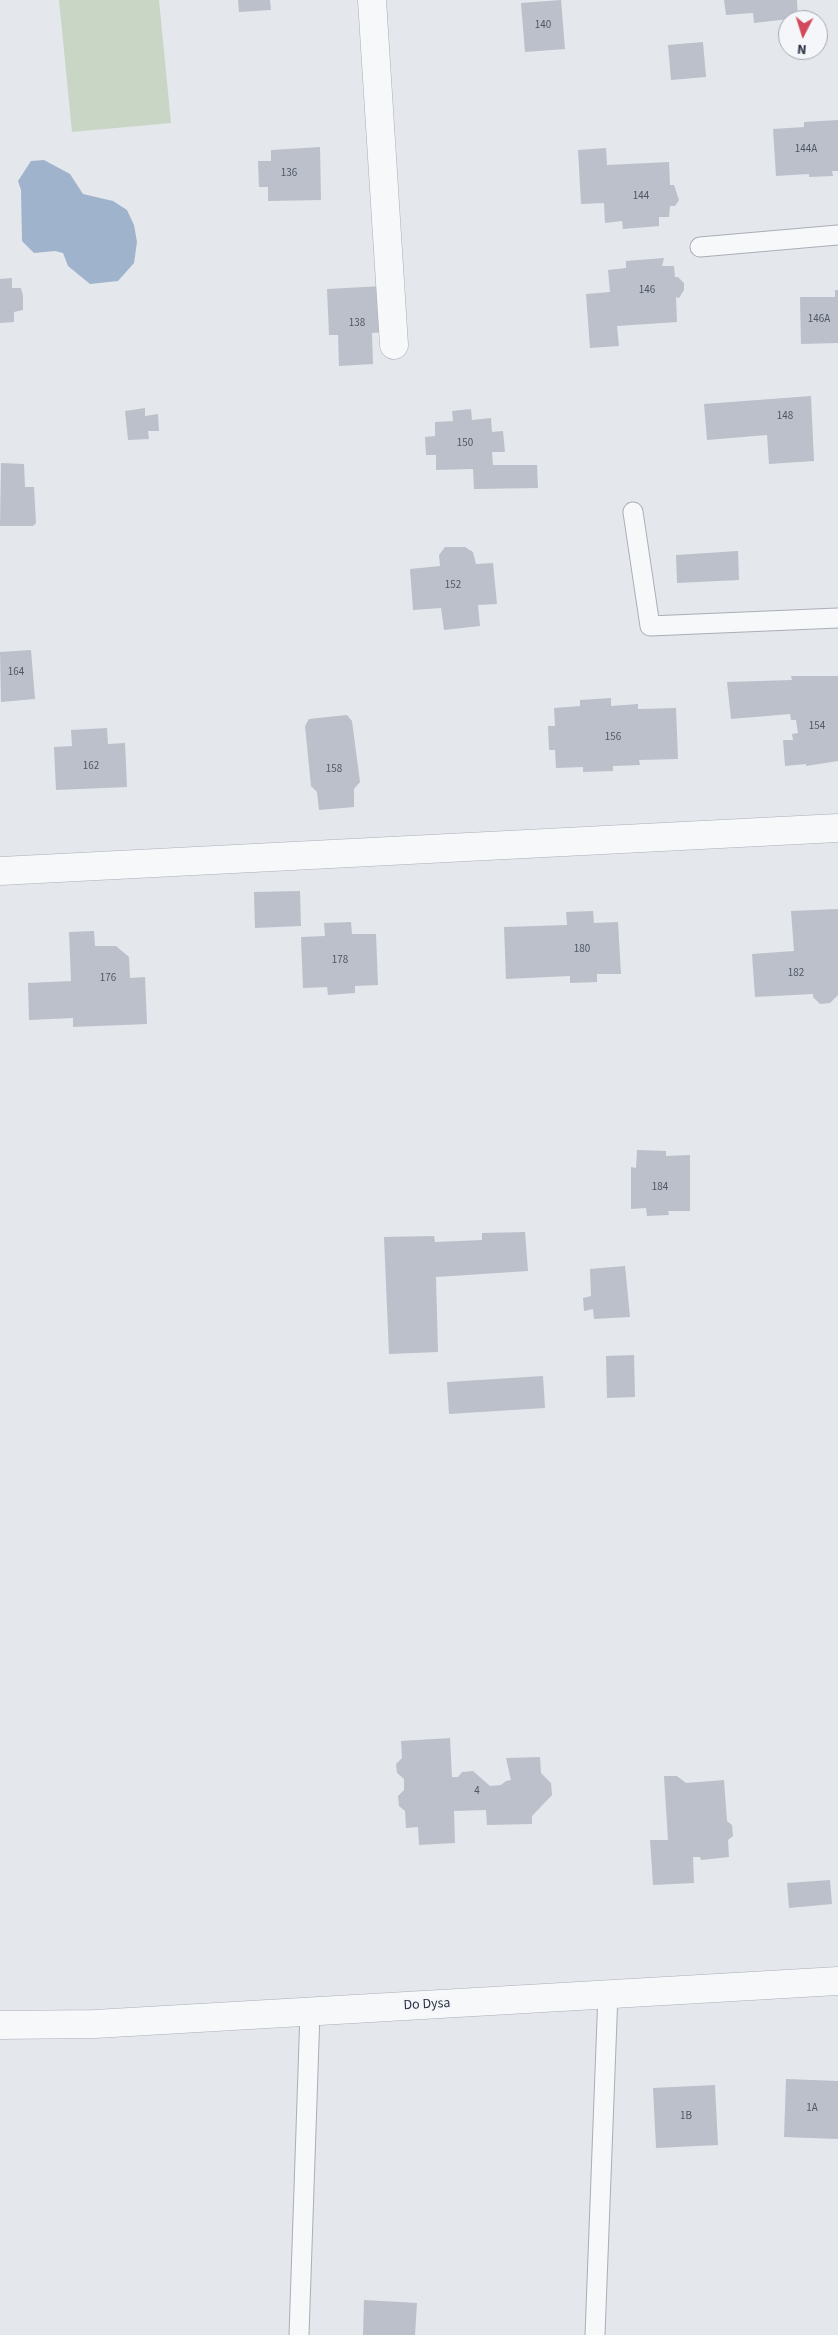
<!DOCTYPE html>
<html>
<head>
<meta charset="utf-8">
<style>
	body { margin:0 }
	#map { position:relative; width:838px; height:2335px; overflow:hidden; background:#e4e7ec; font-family:"Source Sans 3",sans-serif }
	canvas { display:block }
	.north { position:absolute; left:778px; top:10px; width:50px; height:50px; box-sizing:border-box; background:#f4f6f9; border:1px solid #a4a8b1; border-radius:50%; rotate:185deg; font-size:14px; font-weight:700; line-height:20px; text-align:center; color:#2b3445 }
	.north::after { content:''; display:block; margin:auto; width:18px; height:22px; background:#d1495b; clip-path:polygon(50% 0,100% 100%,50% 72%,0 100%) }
</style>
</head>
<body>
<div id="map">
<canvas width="838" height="2335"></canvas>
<div class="north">N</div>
</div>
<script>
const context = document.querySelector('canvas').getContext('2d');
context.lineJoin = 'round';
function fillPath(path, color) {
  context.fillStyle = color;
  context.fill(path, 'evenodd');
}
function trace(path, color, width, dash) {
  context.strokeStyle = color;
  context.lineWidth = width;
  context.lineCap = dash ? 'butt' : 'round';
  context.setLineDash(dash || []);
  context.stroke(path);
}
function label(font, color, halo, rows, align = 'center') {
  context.font = font + ' "Source Sans 3",sans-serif';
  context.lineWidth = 5;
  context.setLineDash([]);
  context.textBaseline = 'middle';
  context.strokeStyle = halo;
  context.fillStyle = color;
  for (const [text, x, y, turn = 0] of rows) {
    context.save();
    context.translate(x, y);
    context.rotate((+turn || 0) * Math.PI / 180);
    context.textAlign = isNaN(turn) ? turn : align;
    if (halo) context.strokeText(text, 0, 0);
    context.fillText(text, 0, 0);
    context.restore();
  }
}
fillPath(new Path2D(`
	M 59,0 L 159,0 L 171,123 L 72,132 Z`), '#c9d6c5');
fillPath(new Path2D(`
	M 44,160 L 70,174 L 83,194 L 113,201 L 127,210 L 134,225 L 137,242 L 134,263 L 118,281 L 90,284 L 68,266 L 63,253 L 55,251 L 34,253 L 22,241 L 21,190 L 18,181 L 31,161 Z`), '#9fb4cc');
fillPath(new Path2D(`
	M 238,0 L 270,0 L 271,10 L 239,12 Z
	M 561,0 L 565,49 L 525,52 L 521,3 Z
	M 724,0 L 797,0 L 798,18 L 754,23 L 753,13 L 726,15 Z
	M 703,42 L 706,77 L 671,80 L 668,45 Z
	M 838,120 L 838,171 L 832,171 L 833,176 L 809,177 L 809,174 L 776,176 L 773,129 L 804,127 L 804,122 Z
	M 320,147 L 321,200 L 268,201 L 268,187 L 259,187 L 258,161 L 271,161 L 271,150 Z
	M 606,148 L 607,165 L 669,162 L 670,185 L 674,185 L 679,200 L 675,206 L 670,206 L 669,217 L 659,217 L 659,226 L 623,229 L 622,221 L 605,223 L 604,203 L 581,204 L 578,150 Z
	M 664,258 L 662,266 L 674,266 L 675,277 L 678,277 L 684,283 L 684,290 L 679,298 L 676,297 L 677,322 L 617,326 L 619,346 L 590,348 L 586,294 L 610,292 L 608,270 L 626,268 L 626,261 Z
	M 12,278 L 12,288 L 21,288 L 23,296 L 23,310 L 14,312 L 14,322 L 0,323 L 0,279 Z
	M 384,286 L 386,332 L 372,333 L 373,364 L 339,366 L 338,335 L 329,335 L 327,289 Z
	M 835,290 L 838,290 L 838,343 L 801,344 L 800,297 L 835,297 Z
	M 811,396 L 814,461 L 769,464 L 767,435 L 707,440 L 704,404 Z
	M 145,408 L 145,416 L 158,414 L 159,431 L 148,431 L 149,439 L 128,440 L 125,411 Z
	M 471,409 L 472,420 L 491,418 L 492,432 L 503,431 L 505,452 L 492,452 L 493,465 L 537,465 L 538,488 L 474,489 L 473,469 L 436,470 L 436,455 L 426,455 L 425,437 L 435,436 L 435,422 L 453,421 L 452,411 Z
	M 1,463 L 24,464 L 25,487 L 34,487 L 36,523 L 33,526 L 0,526 Z
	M 445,547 L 465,547 L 473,552 L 476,564 L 493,563 L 497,604 L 478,605 L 480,626 L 444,630 L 441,608 L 413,610 L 410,569 L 440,566 L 439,555 Z
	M 738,551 L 739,580 L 677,583 L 676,555 Z
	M 31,650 L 35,699 L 1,702 L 0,652 Z
	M 791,676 L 838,676 L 838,761 L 806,766 L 806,764 L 785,766 L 783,740 L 793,740 L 792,734 L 798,733 L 796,720 L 791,720 L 790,714 L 731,719 L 727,682 L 792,680 Z
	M 611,698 L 611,706 L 638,704 L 638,709 L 676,708 L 678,759 L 639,760 L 640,765 L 613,766 L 613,771 L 583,772 L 583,767 L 556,768 L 555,750 L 549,750 L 548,726 L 555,726 L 554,708 L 580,706 L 580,700 Z
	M 347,715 L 352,721 L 360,782 L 354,789 L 354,807 L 319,810 L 317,792 L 311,786 L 305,726 L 309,719 Z
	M 107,728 L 108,744 L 125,743 L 127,787 L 56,790 L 54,747 L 72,746 L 71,730 Z
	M 300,891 L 301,926 L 255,928 L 254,892 Z
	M 838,909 L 838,995 L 830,1003 L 820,1004 L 813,997 L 813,994 L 755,997 L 752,954 L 794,951 L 791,911 Z
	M 593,911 L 594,923 L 618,922 L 621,974 L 597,974 L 597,982 L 570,983 L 570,976 L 506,979 L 504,927 L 567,925 L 566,912 Z
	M 351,922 L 352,934 L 376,934 L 378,985 L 355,986 L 355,993 L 328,995 L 327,987 L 303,988 L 301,937 L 325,936 L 324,923 Z
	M 94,931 L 95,946 L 116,946 L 129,957 L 130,978 L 145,977 L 147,1024 L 73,1027 L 73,1018 L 29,1020 L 28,983 L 71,981 L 69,932 Z
	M 637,1150 L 666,1151 L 666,1156 L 690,1155 L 690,1211 L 668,1211 L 669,1215 L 647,1216 L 646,1208 L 631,1209 L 631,1167 L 636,1168 Z
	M 525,1232 L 528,1271 L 436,1277 L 438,1352 L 389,1354 L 384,1237 L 434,1236 L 435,1242 L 482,1240 L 482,1233 Z
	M 625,1266 L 630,1317 L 594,1319 L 593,1309 L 584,1311 L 583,1298 L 591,1296 L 590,1269 Z
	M 634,1355 L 635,1397 L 607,1398 L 606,1356 Z
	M 543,1376 L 545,1408 L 449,1414 L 447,1382 Z
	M 450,1738 L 452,1777 L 458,1777 L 462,1772 L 473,1771 L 490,1786 L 501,1785 L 506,1781 L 511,1780 L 506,1758 L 540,1757 L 541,1773 L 551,1783 L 552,1795 L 532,1816 L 532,1824 L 487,1825 L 486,1810 L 454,1811 L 455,1843 L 419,1845 L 418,1827 L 406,1828 L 405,1811 L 399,1806 L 398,1796 L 404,1790 L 404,1779 L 397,1773 L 396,1764 L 402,1758 L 401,1741 Z
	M 664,1776 L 677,1776 L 686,1783 L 724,1780 L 727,1821 L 732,1825 L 733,1836 L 728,1840 L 729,1857 L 701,1860 L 700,1857 L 693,1857 L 694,1883 L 653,1885 L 650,1840 L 668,1840 Z
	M 830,1880 L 832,1904 L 789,1908 L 787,1883 Z
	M 786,2079 L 838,2081 L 838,2139 L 784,2137 Z
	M 715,2085 L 718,2145 L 656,2148 L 653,2088 Z
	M 364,2300 L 417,2303 L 415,2335 L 363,2335 Z`), '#bbc0ca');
const service = new Path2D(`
	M 700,247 L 838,235
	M 633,512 L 650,626 L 838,618
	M 299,2335 L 310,2012
	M 595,2335 L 608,1993`);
const minor = new Path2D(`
	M 372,0 L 394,345
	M 0,871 L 838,828
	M 0,2025 L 95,2024 L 838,1981`);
trace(service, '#a9aeb7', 21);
trace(minor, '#a9aeb7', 29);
trace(service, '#f7f8fa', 19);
trace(minor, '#f7f8fa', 28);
label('11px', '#4f5766', null, [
	["140",543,26],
	["144A",806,150],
	["136",289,174],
	["144",641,197],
	["146",647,291],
	["146A",819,320],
	["138",357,324],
	["148",785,417],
	["150",465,444],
	["152",453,586],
	["164",16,673],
	["154",817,727],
	["156",613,738],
	["162",91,767],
	["158",334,770],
	["180",582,950],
	["178",340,961],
	["182",796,974],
	["176",108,979],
	["184",660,1188],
	["4",477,1792],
	["1A",812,2109],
	["1B",686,2117]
]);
label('14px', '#2b3445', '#f4f6f9', [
	["Do Dysa",427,2005,-3]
]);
</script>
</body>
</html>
